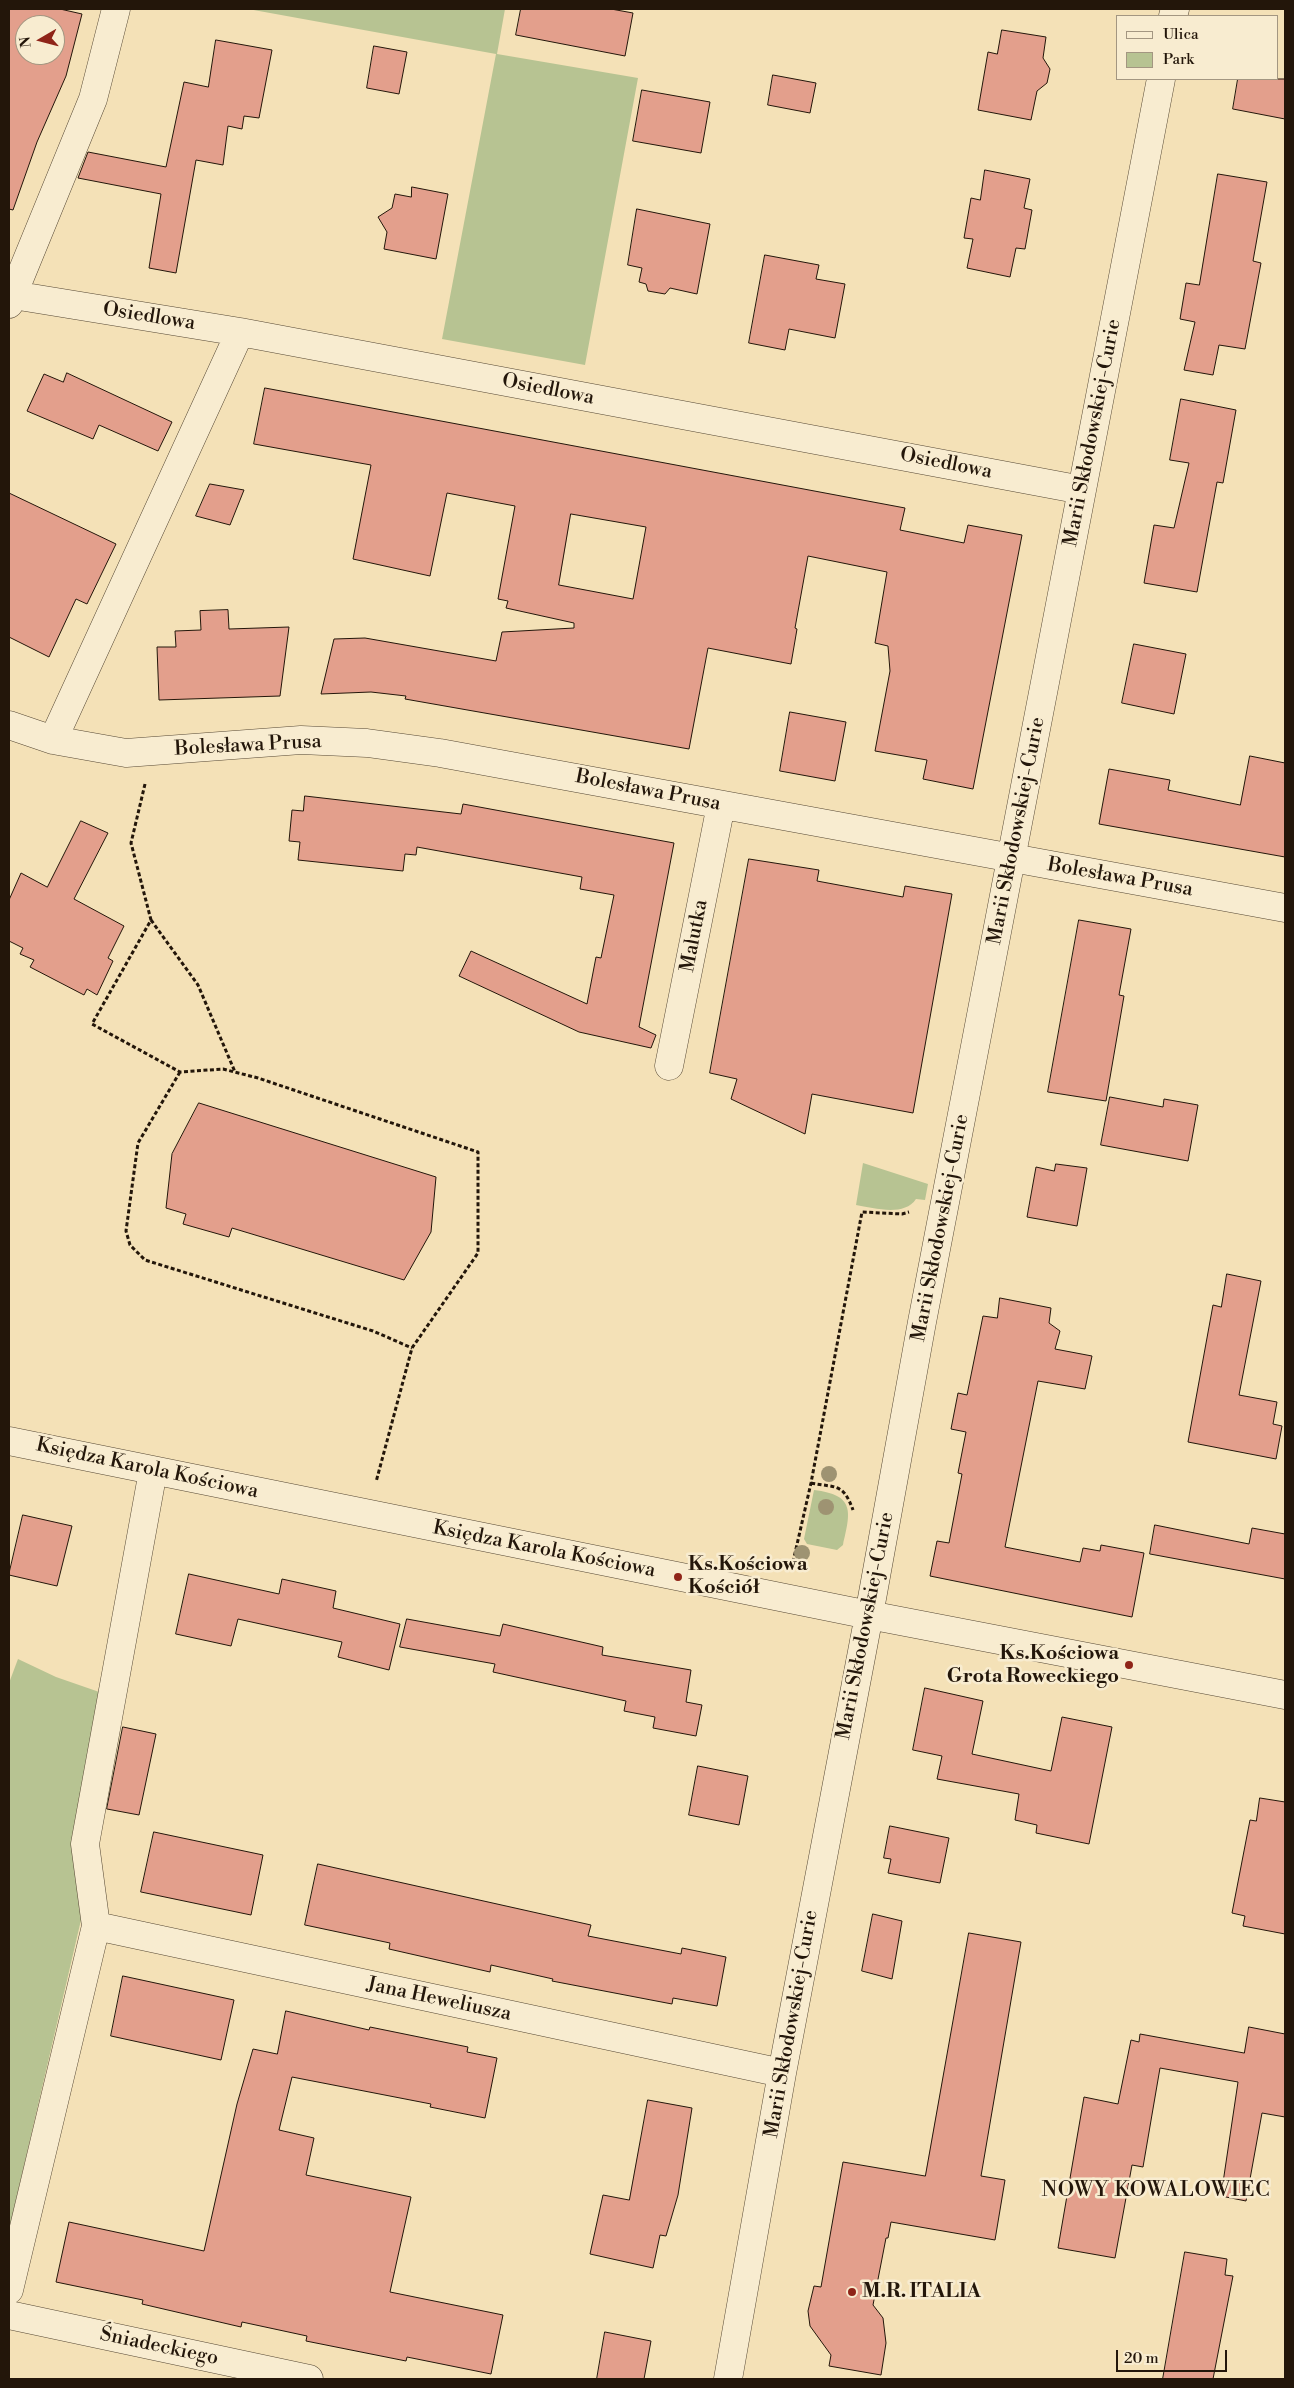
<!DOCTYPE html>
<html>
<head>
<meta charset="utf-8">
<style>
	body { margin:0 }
	#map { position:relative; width:1294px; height:2388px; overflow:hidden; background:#f4e1b7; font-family:"Libre Bodoni",serif }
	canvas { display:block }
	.frame { position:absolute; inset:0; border:10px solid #23160a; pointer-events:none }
	.legend { position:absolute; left:1116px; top:15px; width:162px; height:65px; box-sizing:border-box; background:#f8ecd0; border:1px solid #a39681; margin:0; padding:6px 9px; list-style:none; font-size:15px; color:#23160a }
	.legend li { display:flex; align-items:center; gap:10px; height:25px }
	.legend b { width:25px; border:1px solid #a39681 }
	.north { position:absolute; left:15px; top:15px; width:50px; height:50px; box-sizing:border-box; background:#f8ecd0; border:1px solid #a39681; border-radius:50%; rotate:262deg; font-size:14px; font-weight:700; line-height:20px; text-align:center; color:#23160a }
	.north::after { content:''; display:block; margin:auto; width:18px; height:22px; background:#8f2418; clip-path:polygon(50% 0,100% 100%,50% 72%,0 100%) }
	.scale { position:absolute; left:1116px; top:2350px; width:111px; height:22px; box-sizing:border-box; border:2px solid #23160a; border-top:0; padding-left:6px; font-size:15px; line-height:18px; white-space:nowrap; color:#23160a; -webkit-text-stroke:4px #f8ecd0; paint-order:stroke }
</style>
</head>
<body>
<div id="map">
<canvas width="1294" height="2388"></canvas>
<div class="frame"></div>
<ul class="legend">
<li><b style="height:6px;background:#f8ecd0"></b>Ulica</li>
<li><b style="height:14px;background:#b7c392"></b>Park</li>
</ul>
<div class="north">N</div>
<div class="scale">20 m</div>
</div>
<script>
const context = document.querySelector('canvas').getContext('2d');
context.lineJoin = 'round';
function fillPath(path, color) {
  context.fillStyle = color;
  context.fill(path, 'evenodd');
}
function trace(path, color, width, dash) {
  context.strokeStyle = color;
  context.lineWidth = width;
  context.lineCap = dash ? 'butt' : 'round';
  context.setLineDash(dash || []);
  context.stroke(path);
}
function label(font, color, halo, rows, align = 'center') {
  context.font = font + ' "Libre Bodoni",serif';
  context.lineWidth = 5;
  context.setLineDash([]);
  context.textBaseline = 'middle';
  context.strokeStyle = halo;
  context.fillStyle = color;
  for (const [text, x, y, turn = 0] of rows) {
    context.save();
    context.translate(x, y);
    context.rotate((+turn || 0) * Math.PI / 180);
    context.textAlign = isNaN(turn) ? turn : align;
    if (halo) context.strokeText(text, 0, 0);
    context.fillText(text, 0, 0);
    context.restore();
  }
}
fillPath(new Path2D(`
	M 248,9 L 505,9 L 497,54 L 638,78 L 585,365 L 442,339 L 496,54 Z
	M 863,1163 L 928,1184 L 925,1200 L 916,1199 C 904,1217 874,1208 856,1205 Z
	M 814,1490 C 855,1495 851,1511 843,1545 L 837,1550 L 807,1544 L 804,1539 Z
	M 18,1659 L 56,1677 L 105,1694 L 84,1907 L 9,2230 L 9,1683 Z`), '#b7c392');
const building = new Path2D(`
	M 9,9 L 60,9 L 82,14 L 66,76 L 37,142 L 13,210 L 9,209 ZM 25,25 L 55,25 L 55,55 L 25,55 Z
	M 521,9 L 611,9 L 633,13 L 625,56 L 516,35 Z
	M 1002,30 L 1046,37 L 1043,58 L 1050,69 L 1047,83 L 1037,91 L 1031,120 L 978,110 L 988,52 L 997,54 Z
	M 216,40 L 272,50 L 259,118 L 244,116 L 242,129 L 228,126 L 223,165 L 196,160 L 176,273 L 149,268 L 161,194 L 78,178 L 88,152 L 166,167 L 184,82 L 208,87 Z
	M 374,46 L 407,52 L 399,94 L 367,88 Z
	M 773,75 L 816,83 L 810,113 L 768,105 Z
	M 1238,79 L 1285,79 L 1285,119 L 1233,109 Z
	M 642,90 L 710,102 L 701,153 L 633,141 Z
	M 985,170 L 1030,179 L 1024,208 L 1032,210 L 1025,249 L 1016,248 L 1010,277 L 967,268 L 973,239 L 964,238 L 971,198 L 980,200 Z
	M 1218,174 L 1267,182 L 1253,261 L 1261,263 L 1245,349 L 1219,345 L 1213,375 L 1184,370 L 1195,322 L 1180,319 L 1186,283 L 1199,285 Z
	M 412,187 L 448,194 L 436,259 L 384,249 L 387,232 L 378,217 L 392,208 L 395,194 L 411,197 Z
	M 637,209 L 710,224 L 697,294 L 670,288 L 665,294 L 648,291 L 646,284 L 639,282 L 642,268 L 628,265 Z
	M 765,255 L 819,265 L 816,279 L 845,284 L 835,338 L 789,329 L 785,350 L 749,343 Z
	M 67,373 L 172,422 L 158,451 L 99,425 L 93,439 L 27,411 L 44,374 L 63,382 Z
	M 265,388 L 905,508 L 900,530 L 964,543 L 968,525 L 1022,535 L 973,789 L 923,779 L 927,760 L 875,751 L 890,671 L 888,646 L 875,643 L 887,572 L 808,556 L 795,628 L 797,629 L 791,664 L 708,648 L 689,749 L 405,699 L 406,696 L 371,692 L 321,694 L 334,639 L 365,638 L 496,661 L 502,632 L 574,628 L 574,623 L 506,608 L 508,601 L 498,599 L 515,506 L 447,493 L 430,576 L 353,559 L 371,465 L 254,444 ZM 571,514 L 646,527 L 633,599 L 559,585 Z
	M 1181,399 L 1236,410 L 1223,483 L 1217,482 L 1197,592 L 1144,583 L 1154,525 L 1174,528 L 1189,463 L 1170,460 Z
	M 210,484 L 244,490 L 230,525 L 196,516 Z
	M 9,493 L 116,544 L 87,604 L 76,599 L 49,657 L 9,637 Z
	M 228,610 L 229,629 L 289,627 L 280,696 L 159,700 L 157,647 L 176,647 L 175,631 L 201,630 L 200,611 Z
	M 1134,644 L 1186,654 L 1174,714 L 1122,703 Z
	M 790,712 L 846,722 L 835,781 L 780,771 Z
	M 1250,756 L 1285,763 L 1285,857 L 1099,824 L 1109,769 L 1170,780 L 1168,790 L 1240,805 Z
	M 305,796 L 461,814 L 463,804 L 674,843 L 639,1027 L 656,1035 L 651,1048 L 579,1032 L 459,976 L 471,951 L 587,1004 L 596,957 L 601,958 L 614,895 L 580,889 L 582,877 L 417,847 L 416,855 L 405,854 L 403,871 L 298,860 L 300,842 L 289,841 L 292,810 L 303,811 Z
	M 81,821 L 108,833 L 74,899 L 124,926 L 108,958 L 113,961 L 97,995 L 87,989 L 84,995 L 30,967 L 34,960 L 20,954 L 23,948 L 9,941 L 9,900 L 21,873 L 47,887 Z
	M 749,859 L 819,870 L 817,881 L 903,897 L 905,886 L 952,894 L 913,1113 L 812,1094 L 805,1134 L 731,1099 L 737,1079 L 710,1073 Z
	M 1079,920 L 1131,929 L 1119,995 L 1124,996 L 1106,1101 L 1048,1092 Z
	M 1110,1097 L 1163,1107 L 1164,1099 L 1198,1105 L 1188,1161 L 1101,1145 Z
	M 199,1103 L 436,1177 L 431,1232 L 404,1280 L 232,1228 L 229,1237 L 183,1224 L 186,1214 L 166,1208 L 172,1154 Z
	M 1056,1164 L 1087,1168 L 1077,1226 L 1027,1217 L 1036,1167 L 1054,1171 Z
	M 1227,1274 L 1261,1281 L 1239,1395 L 1277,1402 L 1273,1424 L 1282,1426 L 1276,1459 L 1188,1442 L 1213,1305 L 1221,1307 Z
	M 1000,1298 L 1051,1308 L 1049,1323 L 1060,1331 L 1055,1349 L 1092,1356 L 1085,1389 L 1038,1381 L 1005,1547 L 1080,1562 L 1083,1548 L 1100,1551 L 1101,1545 L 1144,1553 L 1132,1617 L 930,1576 L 937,1541 L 949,1543 L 962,1474 L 958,1473 L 966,1432 L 951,1429 L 958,1393 L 967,1395 L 983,1316 L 997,1318 Z
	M 23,1515 L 72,1526 L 57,1586 L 9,1575 Z
	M 1155,1525 L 1249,1544 L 1252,1528 L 1285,1534 L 1285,1579 L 1150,1554 Z
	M 189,1574 L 279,1594 L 282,1579 L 336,1591 L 333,1608 L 400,1624 L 389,1670 L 338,1657 L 342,1642 L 238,1619 L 231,1646 L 176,1634 Z
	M 407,1619 L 500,1636 L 503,1624 L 603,1647 L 602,1655 L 691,1670 L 686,1702 L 702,1705 L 696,1736 L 653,1728 L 655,1717 L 624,1711 L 626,1701 L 493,1672 L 495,1664 L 400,1647 Z
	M 925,1688 L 983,1701 L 972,1754 L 1051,1771 L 1062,1717 L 1112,1727 L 1089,1844 L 1036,1833 L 1037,1825 L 1015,1820 L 1019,1794 L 937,1779 L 942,1756 L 913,1750 Z
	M 123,1727 L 156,1734 L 139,1815 L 107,1809 Z
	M 698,1766 L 748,1776 L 739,1825 L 689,1815 Z
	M 1260,1798 L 1285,1802 L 1285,1934 L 1243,1926 L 1245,1916 L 1232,1913 L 1250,1820 L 1256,1821 Z
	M 890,1826 L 949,1838 L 940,1883 L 888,1873 L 891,1859 L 884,1858 Z
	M 154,1832 L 263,1855 L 251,1915 L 141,1892 Z
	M 318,1864 L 591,1925 L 588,1936 L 681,1954 L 682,1948 L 726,1957 L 717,2006 L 673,1998 L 672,2004 L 552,1981 L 553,1979 L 491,1965 L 490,1972 L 389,1949 L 390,1943 L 305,1925 Z
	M 873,1914 L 902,1921 L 892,1979 L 862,1971 Z
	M 969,1933 L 1021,1942 L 981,2176 L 1005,2180 L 995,2240 L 891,2222 L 888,2238 L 886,2238 L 873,2305 L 883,2318 L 886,2343 L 881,2375 L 829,2366 L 831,2355 L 810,2326 L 808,2311 L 814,2286 L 821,2287 L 843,2162 L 925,2176 Z
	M 123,1976 L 234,2000 L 221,2060 L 111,2036 Z
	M 286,2011 L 369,2030 L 370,2027 L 468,2047 L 467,2052 L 497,2058 L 485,2118 L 430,2107 L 431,2104 L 292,2077 L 279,2130 L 314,2138 L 306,2175 L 411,2197 L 390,2292 L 503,2315 L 491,2374 L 407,2357 L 406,2361 L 306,2341 L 307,2336 L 242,2322 L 241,2327 L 142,2304 L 143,2300 L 56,2282 L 69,2222 L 204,2251 L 237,2104 L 253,2049 L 277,2054 Z
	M 1249,2027 L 1285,2034 L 1285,2117 L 1262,2113 L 1246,2201 L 1221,2196 L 1238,2082 L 1160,2068 L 1143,2167 L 1132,2165 L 1115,2258 L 1058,2248 L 1084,2097 L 1118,2104 L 1131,2040 L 1139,2042 L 1140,2034 L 1244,2053 Z
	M 648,2100 L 692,2108 L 678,2195 L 666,2236 L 660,2235 L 653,2268 L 590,2254 L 603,2195 L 629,2200 Z
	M 1185,2252 L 1227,2259 L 1225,2275 L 1233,2276 L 1213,2379 L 1163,2379 Z
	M 605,2332 L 651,2341 L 644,2379 L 597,2379 Z`);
fillPath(building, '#e39f8c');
trace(building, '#23160a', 1);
const minor = new Path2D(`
	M 1173,16 L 1175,9
	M 13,295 L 240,332 L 1082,490
	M 9,304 L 93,99 L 116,9
	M 9,725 L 53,740 L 126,753 L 301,740 L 367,743 L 440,753 L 1285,908
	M 53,740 L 240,332
	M 669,1066 L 721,805
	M 9,1441 L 869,1615 L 1285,1695
	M 96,1926 L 782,2073
	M 9,2290 L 96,1926 L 85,1844 L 153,1471
	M 9,2315 L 309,2379
	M 728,2379 L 782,2073 L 869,1615 L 922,1322 L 1161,79`);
trace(minor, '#574935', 29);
trace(new Path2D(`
	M 145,784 L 131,843 L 151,920 L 92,1024 L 180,1072 L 223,1069 L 258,1078 L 478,1152 L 478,1253 L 412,1348 L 376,1482
	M 151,920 L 198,985 L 235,1072
	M 180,1072 L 138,1143 L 126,1231 L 130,1245 L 145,1260 L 373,1331 L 412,1348
	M 811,1483 C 837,1488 843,1483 853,1510
	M 793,1562 L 811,1483 L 862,1212 L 902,1214 L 909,1212`), '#23160a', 3, [4, 2.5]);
trace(minor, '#f8ecd0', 28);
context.fillStyle = '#9e9372';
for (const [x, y] of [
	[829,1474],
	[826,1507],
	[802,1553]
]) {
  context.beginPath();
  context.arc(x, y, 8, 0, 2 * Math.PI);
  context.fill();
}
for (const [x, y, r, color] of [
	[678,1577,5,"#8f2418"],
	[1129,1665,5,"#8f2418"],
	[852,2292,5,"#8f2418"]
]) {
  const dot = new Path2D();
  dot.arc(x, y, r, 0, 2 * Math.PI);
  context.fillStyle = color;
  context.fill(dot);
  trace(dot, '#f8ecd0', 2);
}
label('20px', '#23160a', '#f8ecd0', [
	["Osiedlowa",149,317,9],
	["Osiedlowa",548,390,11],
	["Marii Skłodowskiej-Curie",1093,433,-79],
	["Osiedlowa",946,464,11],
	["Bolesława Prusa",248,746,-3],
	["Bolesława Prusa",648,791,11],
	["Marii Skłodowskiej-Curie",1017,831,-79],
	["Bolesława Prusa",1120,878,10],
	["Malutka",695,936,-79],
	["Marii Skłodowskiej-Curie",941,1228,-79],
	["Księdza Karola Kościowa",147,1469,12],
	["Księdza Karola Kościowa",544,1550,11],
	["Marii Skłodowskiej-Curie",866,1626,-79],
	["Jana Heweliusza",439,2000,12],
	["Marii Skłodowskiej-Curie",792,2024,-80],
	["Śniadeckiego",159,2347,12]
]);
label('bold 20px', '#23160a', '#f8ecd0', [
	["Ks.Kościowa",688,1565],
	["Kościół",688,1588],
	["Ks.Kościowa",1119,1654,"right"],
	["Grota Roweckiego",1119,1677,"right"],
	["M.R. ITALIA",862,2292]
], 'left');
context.letterSpacing = '1px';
label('21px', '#23160a', '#f8ecd0', [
	["NOWY KOWALOWIEC",1156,2191]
]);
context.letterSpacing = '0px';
</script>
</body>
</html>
